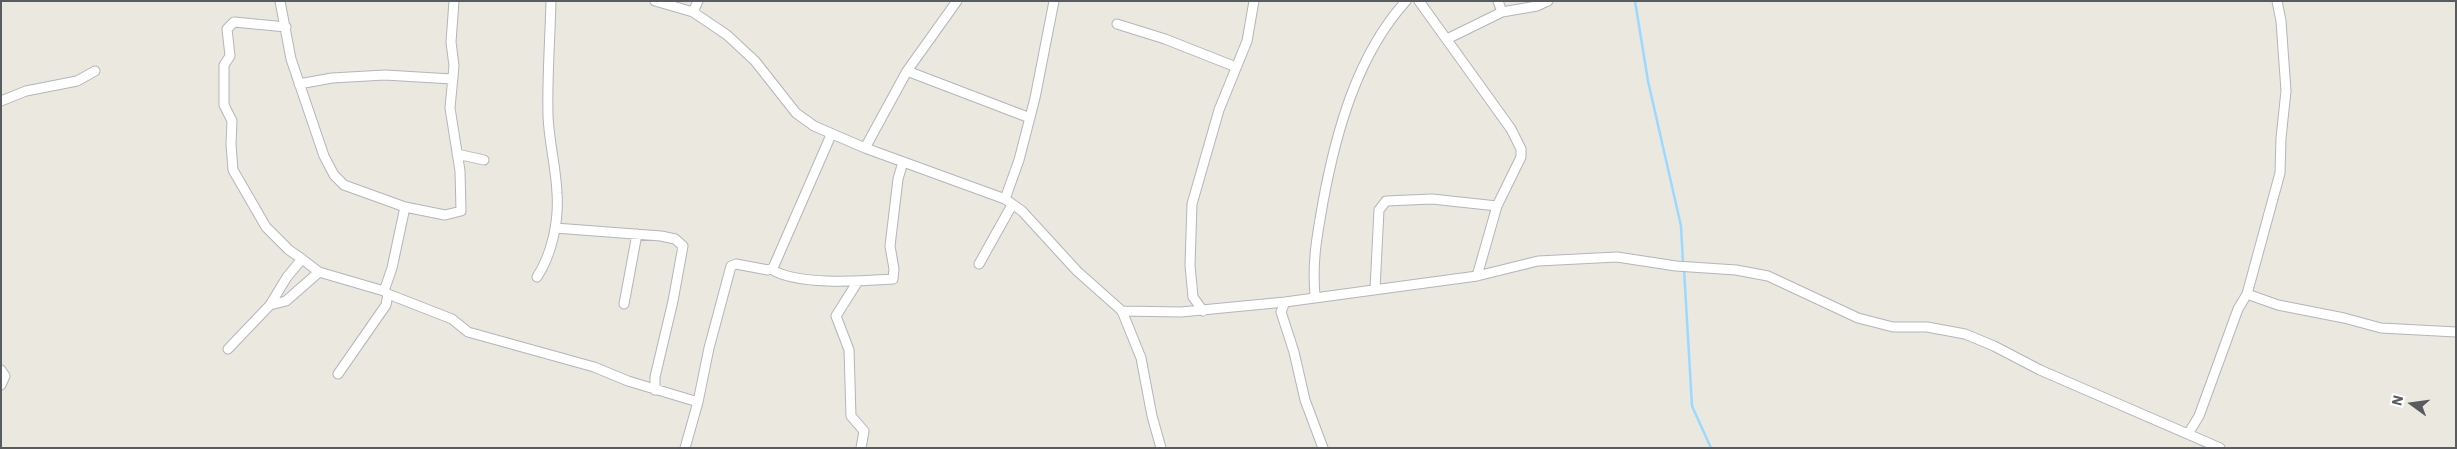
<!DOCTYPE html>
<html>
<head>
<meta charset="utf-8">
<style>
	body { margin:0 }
	#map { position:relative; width:2457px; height:449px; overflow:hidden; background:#ebe8df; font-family:"IBM Plex Sans",sans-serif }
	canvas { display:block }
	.frame { position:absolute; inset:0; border:2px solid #585c60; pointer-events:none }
	.north { position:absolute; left:2387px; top:379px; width:50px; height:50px; -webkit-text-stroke:4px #fff; paint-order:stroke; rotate:284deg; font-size:14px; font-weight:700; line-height:20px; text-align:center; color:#585c60 }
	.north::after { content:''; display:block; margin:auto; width:18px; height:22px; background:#585c60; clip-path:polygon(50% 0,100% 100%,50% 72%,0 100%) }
</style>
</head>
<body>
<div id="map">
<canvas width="2457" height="449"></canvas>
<div class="frame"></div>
<div class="north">N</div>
</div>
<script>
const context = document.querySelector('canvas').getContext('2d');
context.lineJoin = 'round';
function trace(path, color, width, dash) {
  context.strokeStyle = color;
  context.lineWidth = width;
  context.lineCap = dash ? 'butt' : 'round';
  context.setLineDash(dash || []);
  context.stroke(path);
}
trace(new Path2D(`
	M 1635,1 L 1648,81 L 1681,226 L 1683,263
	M 1684,269 L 1692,406 L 1711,448`), '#9bdaff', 2.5);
const minor = new Path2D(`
	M 280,1 L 291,59 L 324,156 L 334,175 L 344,185 L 405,207 L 445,215 L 461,211 L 460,171 L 450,108 L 454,66 L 451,42 L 454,1
	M 655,1 L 693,12 L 727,35 L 755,61 L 796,113 L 814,126 L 865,148 L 1005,199 L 1022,211 L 1077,271 L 1122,311 L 1181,312 L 1285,302 L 1477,276 L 1538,261 L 1617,257 L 1676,266 L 1736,270 L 1768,276 L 1858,318 L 1893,327 L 1927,327 L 1965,334 L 1994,346 L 2040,370 L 2220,448
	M 1419,1 L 1511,129 L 1521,149 L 1521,157 L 1497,206 L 1477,276
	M 1498,1 L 1502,12
	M 693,12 L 698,1
	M 1117,24 L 1165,39 L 1236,67
	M 286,27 L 234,22 L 227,29 L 230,56 L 224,65 L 224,105 L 232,121 L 231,144 L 233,170 L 266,227 L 289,250 L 302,259
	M 1447,39 L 1502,12 L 1537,6 L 1548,1
	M 907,71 L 1030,118
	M 299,84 L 332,78 L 385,75 L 452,79
	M 1,101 L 26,91 L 77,81 L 95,71
	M 865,148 L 907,71 L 957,1
	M 457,154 L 484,160
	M 1005,199 L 1019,160 L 1035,98 L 1054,1
	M 555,228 L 661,236 L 675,239 L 683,246 L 673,301 L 655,377 L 655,390
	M 979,264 L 1012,205
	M 771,269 C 797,286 862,281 893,279 L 894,269 L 890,246 L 898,179 L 903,162
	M 537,277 C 552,254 559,221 557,193 C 556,167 549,142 548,116 C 547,78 550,40 551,1
	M 858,281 L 836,316 L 849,350 L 851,416 L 864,431 L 861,448
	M 1375,289 L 1379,210 L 1386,201 L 1432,199 L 1497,206
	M 388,294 L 452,319 L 468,332 L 594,367 L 628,381 L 698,402
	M 2247,294 L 2278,305 L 2344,318 L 2381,328 L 2456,332
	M 1315,296 C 1312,260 1317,237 1323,202 C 1336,132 1357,55 1406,1
	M 1285,302 L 1281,312 L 1294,352 L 1305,400 L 1323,448
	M 624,304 L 637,234
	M 270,305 L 286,301 L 319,272
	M 1122,311 L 1141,358 L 1152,416 L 1161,448
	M 1203,311 L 1193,297 L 1190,265 L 1192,204 L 1219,110 L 1247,41 L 1254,1
	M 228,349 L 270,305 L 287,277 L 302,259 L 319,272 L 384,291
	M 1,370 L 5,376 L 1,385
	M 338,374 L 386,305 L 388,294 L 384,291 L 392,268 L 405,207
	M 2188,434 L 2199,416 L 2238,309 L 2247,294 L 2280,173 L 2281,138 L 2286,91 L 2281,21 L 2277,1
	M 685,448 L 698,402 L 709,348 L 731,266 L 736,264 L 768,270 L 773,268 L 831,135`);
trace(minor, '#b2b6ba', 11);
trace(minor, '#fff', 9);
</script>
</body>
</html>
